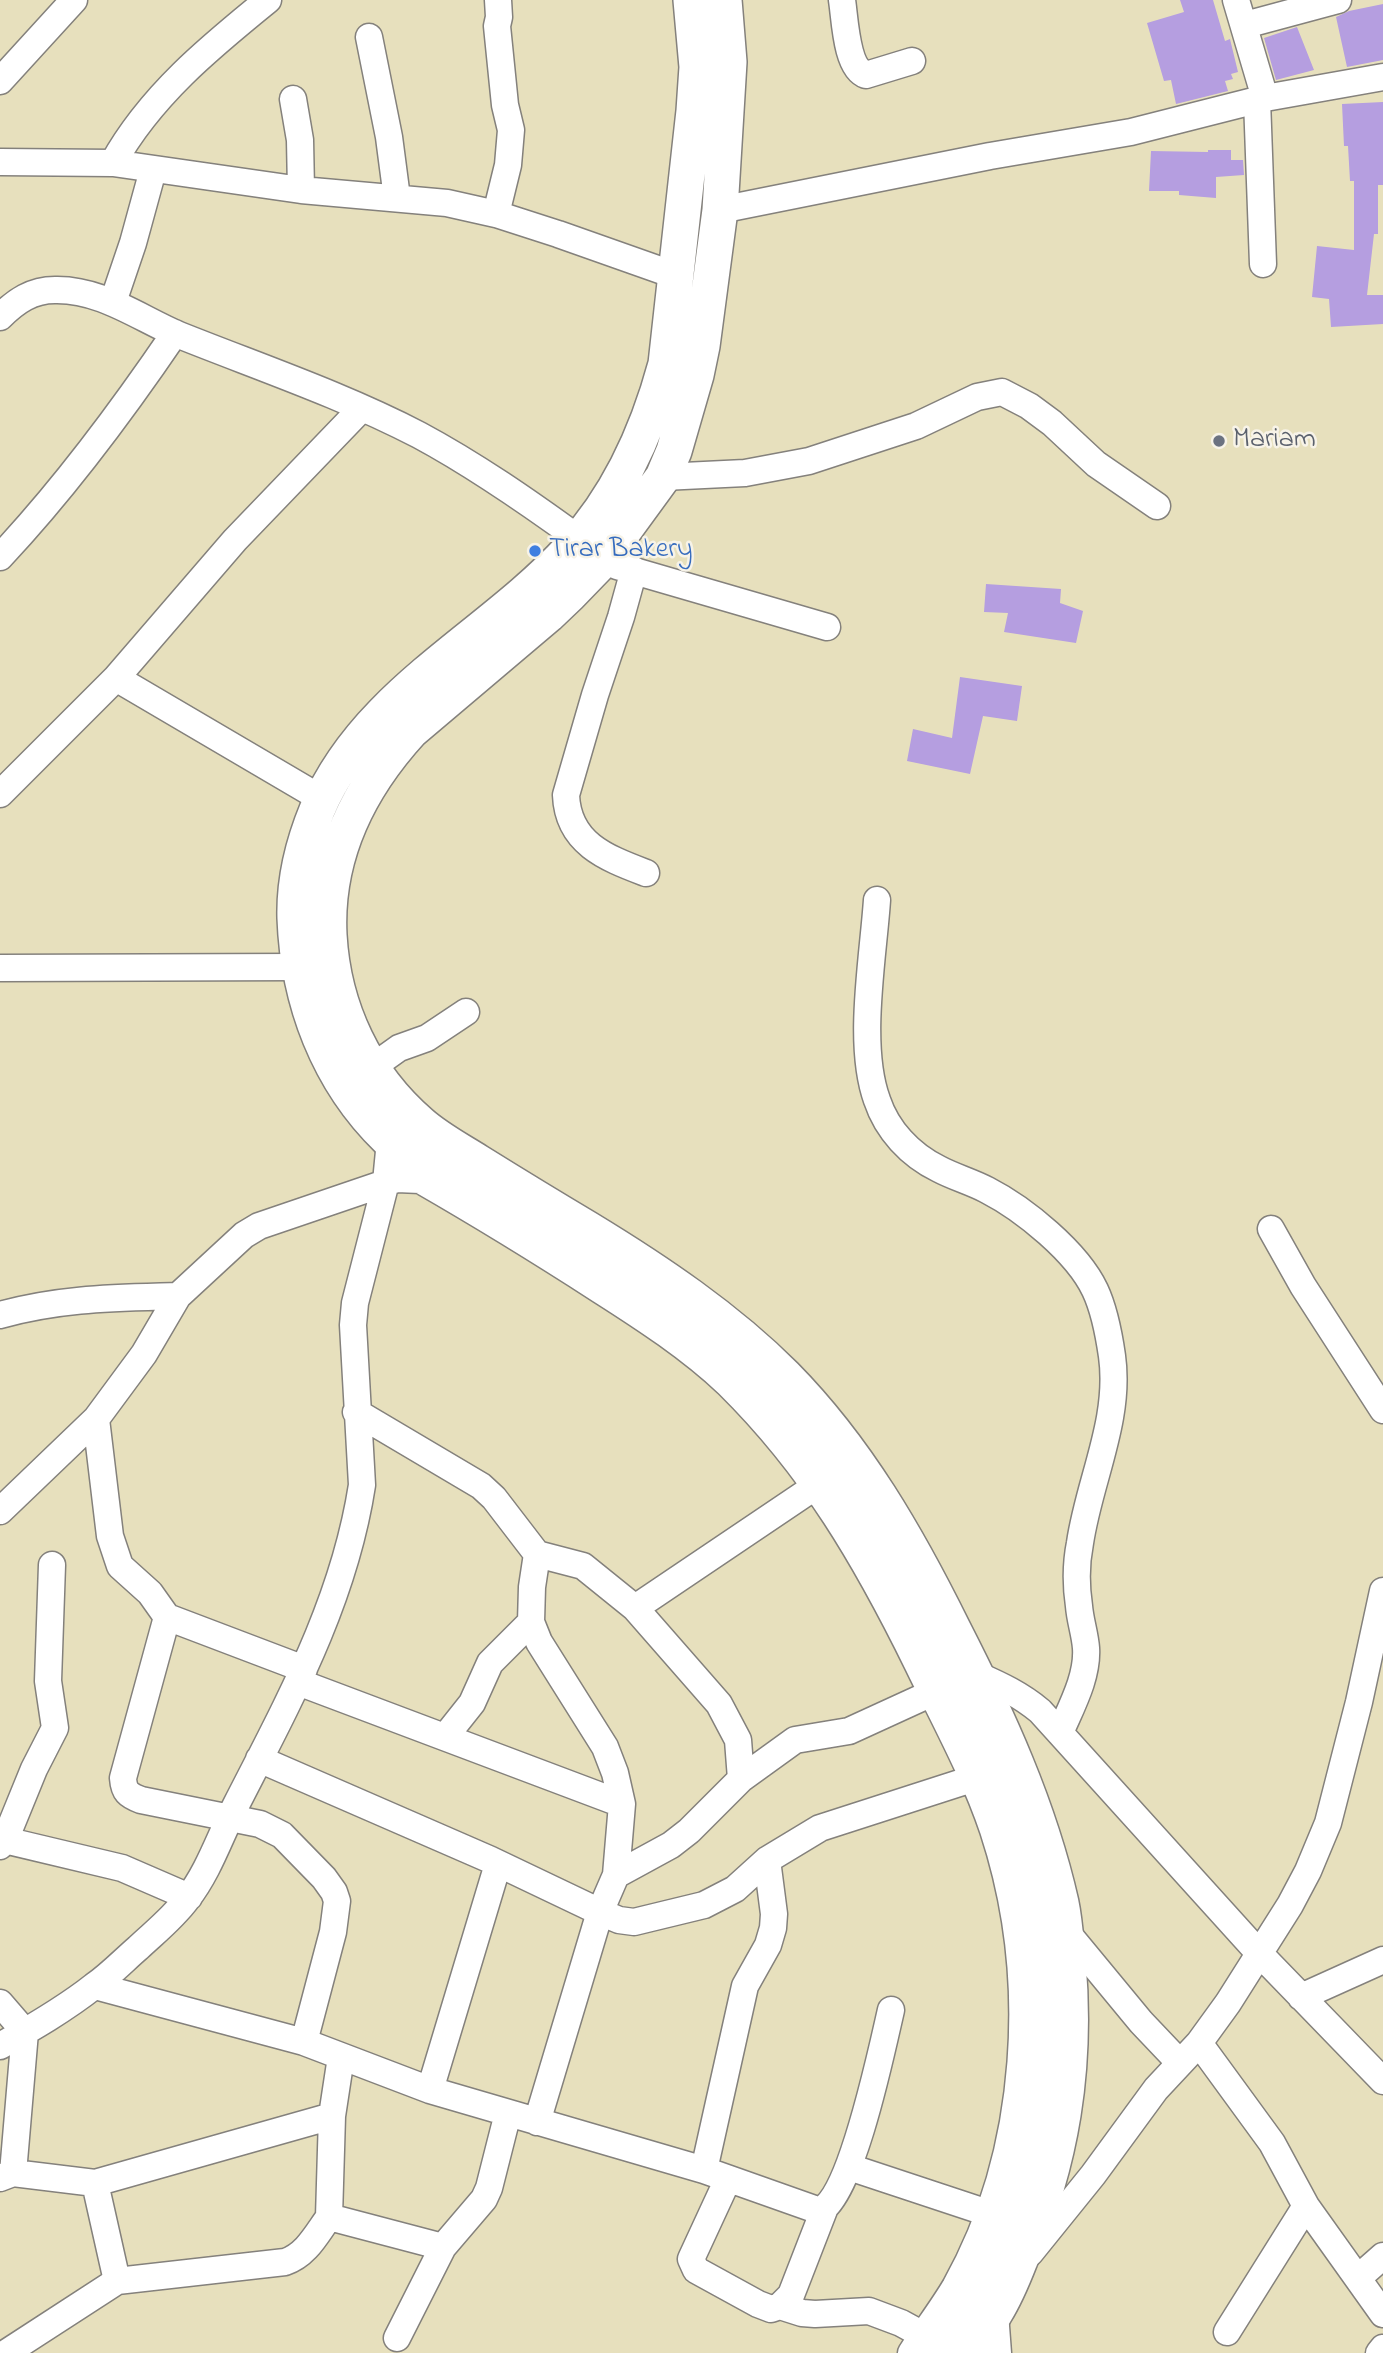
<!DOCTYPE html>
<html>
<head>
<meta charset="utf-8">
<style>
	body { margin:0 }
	canvas { display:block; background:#e7e0bd }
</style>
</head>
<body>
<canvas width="1383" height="2353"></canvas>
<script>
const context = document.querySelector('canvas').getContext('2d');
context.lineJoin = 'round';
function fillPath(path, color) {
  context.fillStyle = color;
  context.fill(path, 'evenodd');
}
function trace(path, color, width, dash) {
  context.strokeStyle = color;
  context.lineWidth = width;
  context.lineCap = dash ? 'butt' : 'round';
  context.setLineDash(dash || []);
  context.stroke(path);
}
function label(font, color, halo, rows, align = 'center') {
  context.font = font + ' "Indie Flower",sans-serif';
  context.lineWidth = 5;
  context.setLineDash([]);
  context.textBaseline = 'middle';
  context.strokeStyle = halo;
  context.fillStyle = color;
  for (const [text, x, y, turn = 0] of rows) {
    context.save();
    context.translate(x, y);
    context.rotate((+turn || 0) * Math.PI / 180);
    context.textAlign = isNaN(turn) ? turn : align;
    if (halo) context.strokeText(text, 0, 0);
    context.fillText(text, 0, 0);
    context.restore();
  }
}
fillPath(new Path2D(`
	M 1180,0 L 1213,0 L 1225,41 L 1230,39 L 1238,72 L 1231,74 L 1233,79 L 1225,81 L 1228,91 L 1176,104 L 1171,80 L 1164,81 L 1147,23 L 1184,12 Z
	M 1383,4 L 1383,60 L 1347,67 L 1336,17 L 1349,11 Z
	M 1297,27 L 1314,70 L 1276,80 L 1264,38 Z
	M 1383,102 L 1383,185 L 1378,185 L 1378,234 L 1374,234 L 1367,295 L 1383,295 L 1383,324 L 1331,327 L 1329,299 L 1312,297 L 1317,246 L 1354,250 L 1354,181 L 1350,181 L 1348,146 L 1344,146 L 1342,104 Z
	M 1208,150 L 1231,150 L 1231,160 L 1243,160 L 1244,175 L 1216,177 L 1216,198 L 1179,195 L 1179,191 L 1149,191 L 1151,151 L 1208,152 Z
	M 986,584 L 1061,589 L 1060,603 L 1083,611 L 1076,643 L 1004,632 L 1008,613 L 984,612 Z
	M 960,677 L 1022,686 L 1017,721 L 983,716 L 970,774 L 907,761 L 913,729 L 952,738 Z`), '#b59ee0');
const minor = new Path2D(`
	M 842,0 C 845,19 846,68 866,75 L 912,61
	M 1236,0 L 1265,98
	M 1245,25 L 1338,0
	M 369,37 L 389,137 L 397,198
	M 0,81 L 74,0
	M 293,99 L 300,140 L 301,190
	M 1257,100 L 1263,264
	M 0,162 L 113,163 L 301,190 L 447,203 L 496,214 L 558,234 L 677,276
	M 113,163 C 150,96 210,47 268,0
	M 720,210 L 990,156 L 1131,132 L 1265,98 L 1383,77
	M 496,214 L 508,165 L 511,130 L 505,105 L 497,26 L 499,17 L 498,0
	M 113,302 L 133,243 L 153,170
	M 0,317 C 16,301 32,290 55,290 C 101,289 139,318 179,335 C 259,367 342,395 419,435 C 475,465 528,502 579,539
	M 663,477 L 745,473 L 809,461 L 916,426 L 977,397 L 1002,392 L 1029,406 L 1052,423 L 1096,464 L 1157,506
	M 0,557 C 65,488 122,411 175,333
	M 617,566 L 827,627
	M 634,570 L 621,617 L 595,695 L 566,795 C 568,844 607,858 646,873
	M 116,678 L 322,799
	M 0,794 L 116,678 L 235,540 L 362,408
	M 877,900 C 873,959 857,1045 877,1100 C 887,1130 910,1155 939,1169 C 954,1177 972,1182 987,1190 C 1024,1209 1077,1252 1095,1290 C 1104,1309 1109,1335 1112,1356 C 1121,1420 1089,1481 1080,1543 C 1076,1563 1076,1586 1079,1606 C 1080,1620 1085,1634 1086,1648 C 1088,1677 1071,1707 1060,1733
	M 0,968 L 300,967
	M 371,1068 L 399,1048 L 427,1038 L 466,1012
	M 1271,1229 L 1303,1286 L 1383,1410
	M 0,1315 C 61,1298 115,1298 178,1296
	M 356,1412 L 481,1486 L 494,1498 L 537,1554 L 583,1566 L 635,1608 L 719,1704 L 738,1740 L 741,1779
	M 0,1511 L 96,1419
	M 635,1608 L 816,1486
	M 167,1617 L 123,1778 C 124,1792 128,1795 141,1800 L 260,1824 L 282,1835 L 324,1878 L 334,1892 L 337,1901 L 333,1932 L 304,2042
	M 304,1669 L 167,1617 L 150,1593 L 120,1566 L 110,1536 L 96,1419 L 144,1354 L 178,1296 L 244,1235 L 259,1226 L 397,1179 L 420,1180 C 481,1215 541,1252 600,1290 C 644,1318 690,1348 728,1384 C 813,1468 866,1559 918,1665 C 944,1719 974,1773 993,1830 C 1041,1976 1031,2151 955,2287 C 942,2309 925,2331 911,2353
	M 969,1678 L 977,1675 C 1000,1685 1021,1695 1040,1711 L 1258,1952 L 1383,2081
	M 298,1682 L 622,1804
	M 445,1737 L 472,1703 L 490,1663 L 531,1622
	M 259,1759 L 491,1860 L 600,1912 L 619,1920 L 634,1922 L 704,1905 L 735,1889 L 767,1860 L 820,1828 L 972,1779
	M 0,1839 L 122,1868 L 189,1897
	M 0,1846 L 5,1840 L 34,1769 L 55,1728 L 48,1681 L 52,1565
	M 616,1875 L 671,1845 L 689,1831 L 741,1779 L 795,1740 L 849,1731 L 932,1693
	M 1065,1930 L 1141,2022 L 1179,2062
	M 95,1986 L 304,2042 L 430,2090 L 704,2170 L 820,2211 C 852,2194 882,2049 891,2010
	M 1301,1997 L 1383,1960
	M 0,2003 L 25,2032 L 13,2173
	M 1199,2043 L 1272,2143 L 1306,2206 L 1383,2314
	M 0,2046 C 32,2028 65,2009 94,1986 C 110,1975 124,1960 138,1948 C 155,1932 173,1918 187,1899 C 209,1871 220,1836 236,1805 C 289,1701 344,1602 362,1485 L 353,1325 L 355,1303 L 386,1182 L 390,1141
	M 341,2057 L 332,2116 L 329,2217 L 443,2247
	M 430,2090 L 498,1864
	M 537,2122 L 600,1912 L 616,1875 L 622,1804 L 615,1773 L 605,1747 L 539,1642 L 531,1622 L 532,1587 L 537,1554
	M 849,2167 L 988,2213
	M 704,2170 L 745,1986 L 768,1945 L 773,1928 L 774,1914 L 767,1860
	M 0,2178 L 13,2173 L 95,2183 L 332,2116
	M 728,2179 L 691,2259 L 696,2270 L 758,2304 L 771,2309 L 780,2306 L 802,2313 L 815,2314 L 869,2311 L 901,2323 L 923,2335
	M 95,2183 L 117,2281
	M 1030,2253 L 1093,2175 L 1156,2089 L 1199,2043 L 1228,2003 L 1290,1905 L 1308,1871 L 1328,1823 L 1359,1702 L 1383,1591
	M 1358,2278 L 1383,2256
	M 780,2306 L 791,2295 L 824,2210
	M 995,2313 L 998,2353
	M 1227,2332 L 1306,2206
	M 397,2338 L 443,2247 L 484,2199 L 489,2188 L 508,2113
	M 6,2353 L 117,2281 L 285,2262 C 306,2255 316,2235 329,2217
	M 1379,2353 L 1383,2348`);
const major = new Path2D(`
	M 691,0 L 697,67 L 694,111 L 666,364 C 648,431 619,496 571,548 C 489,638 366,693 317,810 C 303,844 294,882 295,918 C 298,1001 328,1081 388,1139 C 410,1160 456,1181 482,1197 C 564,1245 648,1288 719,1351 C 808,1430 866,1523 922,1627 C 957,1691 992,1757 1016,1827 C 1068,1984 1050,2172 962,2313 C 953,2327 943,2340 933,2353
	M 724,0 L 729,62 L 720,210 L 702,346 L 696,375 L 674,451 L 663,477 L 601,562 L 569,595 L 548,615 L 411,731 C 359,788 325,856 329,935 C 333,1008 365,1076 421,1124 C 438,1139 459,1150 478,1162 C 515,1185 551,1207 588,1229 C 657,1271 727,1318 785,1376 C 857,1449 908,1538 953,1629 C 998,1717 1039,1806 1061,1903 C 1065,1922 1066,1942 1068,1962 C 1077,2068 1062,2162 1020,2260 C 1013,2278 1005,2297 995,2313 C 987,2327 976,2340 966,2353`);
trace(minor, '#84817c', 29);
trace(major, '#84817c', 38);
trace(minor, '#fff', 26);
trace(major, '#fff', 35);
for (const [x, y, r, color] of [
	[1219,441,7,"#6b7280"],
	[535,551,7,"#3f7fe0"]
]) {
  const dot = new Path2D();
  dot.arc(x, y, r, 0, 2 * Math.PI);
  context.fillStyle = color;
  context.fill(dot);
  trace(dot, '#f7f3e8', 2.5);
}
label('28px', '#5b616d', '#f7f3e8', [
	["Mariam",1233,441]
], 'left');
label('28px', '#366cbe', '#f7f3e8', [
	["Tirar Bakery",549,551]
], 'left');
</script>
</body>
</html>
